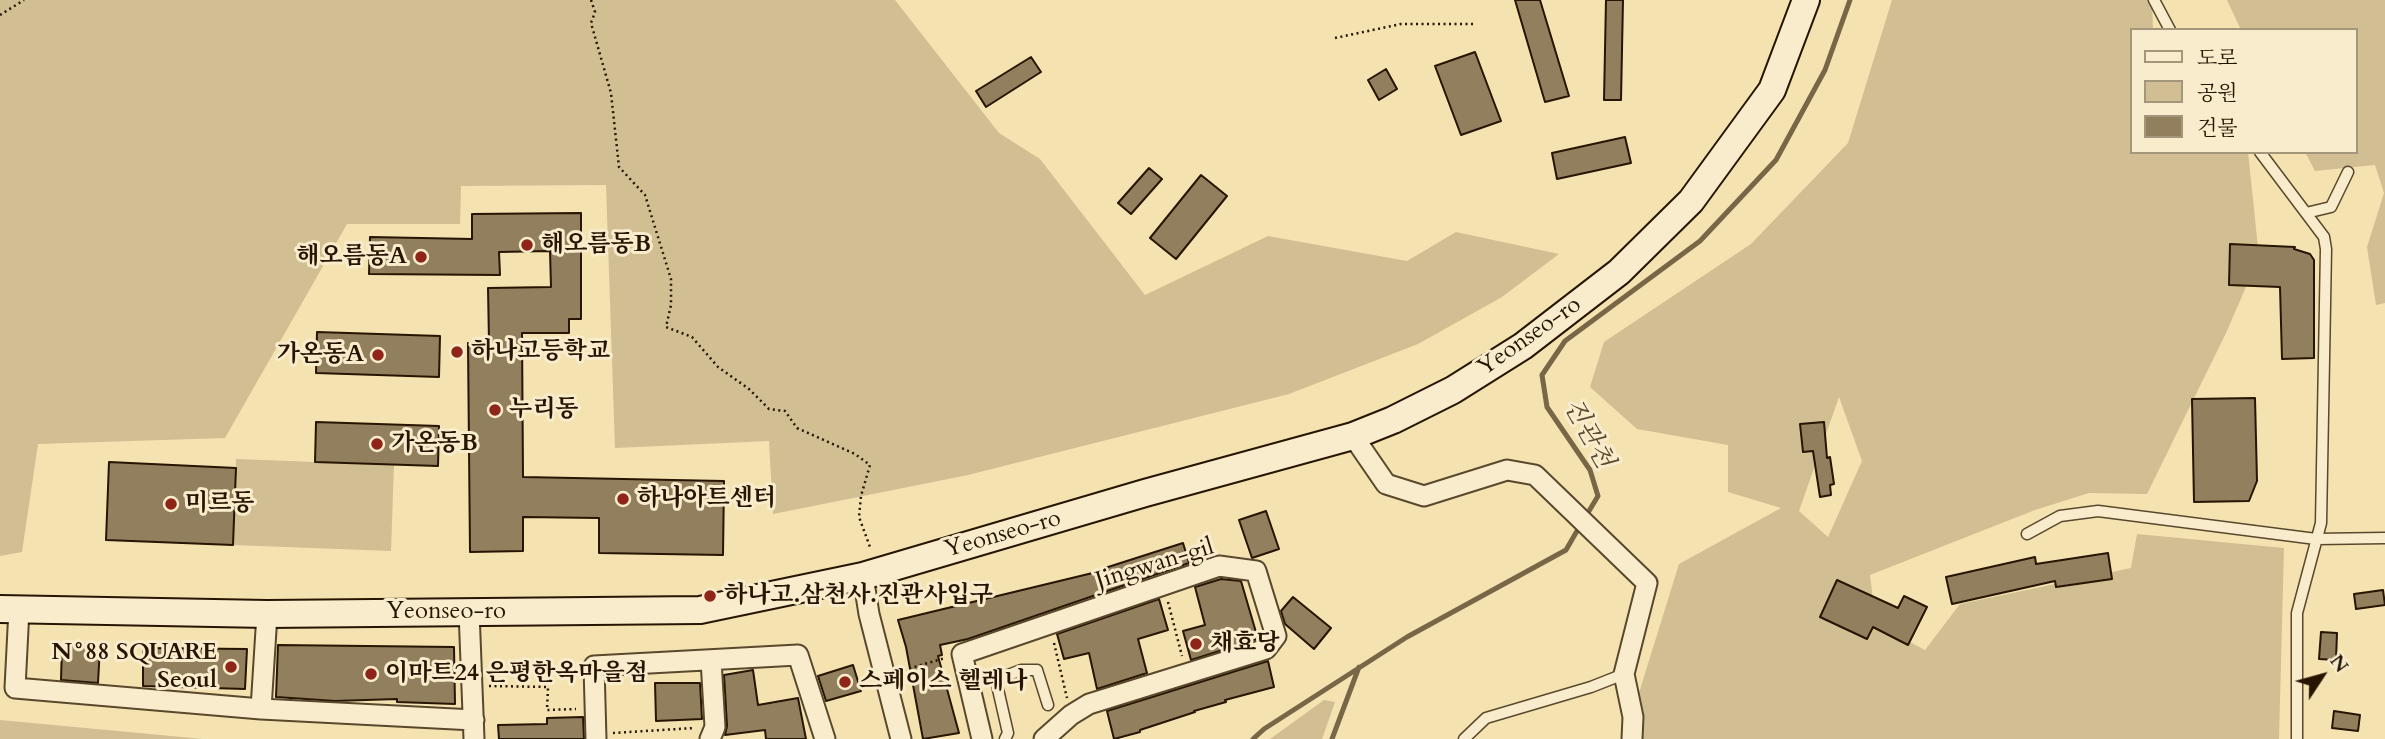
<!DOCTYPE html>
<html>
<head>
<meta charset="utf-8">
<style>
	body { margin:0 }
	#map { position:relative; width:2385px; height:739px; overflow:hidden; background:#f4e2b1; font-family:Cardo,"Noto Serif KR",serif }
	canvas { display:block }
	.legend { position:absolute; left:2130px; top:28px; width:228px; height:126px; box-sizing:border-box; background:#f8eccc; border:2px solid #a4967b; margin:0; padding:9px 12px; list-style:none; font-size:21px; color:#271401 }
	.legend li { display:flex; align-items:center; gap:14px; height:35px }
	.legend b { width:35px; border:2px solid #a4967b }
	.north { position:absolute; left:2287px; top:641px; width:70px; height:70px; -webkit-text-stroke:5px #f8eccc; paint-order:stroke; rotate:54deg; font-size:19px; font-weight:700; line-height:28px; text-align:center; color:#271401 }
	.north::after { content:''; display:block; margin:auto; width:24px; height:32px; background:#271401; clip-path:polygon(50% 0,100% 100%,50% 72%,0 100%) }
</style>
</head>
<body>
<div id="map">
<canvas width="2385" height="739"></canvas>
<ul class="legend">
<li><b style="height:9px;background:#f8eccc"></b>도로</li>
<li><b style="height:19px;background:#d1bf93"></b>공원</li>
<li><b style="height:19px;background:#927f5d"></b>건물</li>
</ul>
<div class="north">N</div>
</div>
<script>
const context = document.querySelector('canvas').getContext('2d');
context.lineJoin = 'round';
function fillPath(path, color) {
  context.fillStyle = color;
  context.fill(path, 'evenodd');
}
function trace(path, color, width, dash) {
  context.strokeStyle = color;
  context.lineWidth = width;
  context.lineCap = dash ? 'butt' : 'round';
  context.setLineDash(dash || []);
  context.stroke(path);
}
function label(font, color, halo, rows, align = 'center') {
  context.font = font + ' Cardo,"Noto Serif KR",serif';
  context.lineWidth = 6;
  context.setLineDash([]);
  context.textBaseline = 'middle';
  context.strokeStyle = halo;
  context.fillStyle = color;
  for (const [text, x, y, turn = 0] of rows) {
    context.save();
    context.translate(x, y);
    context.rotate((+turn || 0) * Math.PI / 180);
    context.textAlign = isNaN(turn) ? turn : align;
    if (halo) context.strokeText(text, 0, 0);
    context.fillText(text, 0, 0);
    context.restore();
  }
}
fillPath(new Path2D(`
	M 0,0 L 895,0 L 999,133 L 1040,159 L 1145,295 L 1268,236 L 1407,261 L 1456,232 L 1559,254 L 1502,297 L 1418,344 L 1289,394 L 968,475 L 773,514 L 769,441 L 615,448 L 606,185 L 461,186 L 460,224 L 347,224 L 225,438 L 38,444 L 22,552 L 0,556 Z
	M 1892,0 L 2152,0 L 2153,30 L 2131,30 L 2131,152 L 2248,152 L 2259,257 L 2226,333 L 2147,494 L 2089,493 L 2035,510 L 1870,575 L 1876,624 L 1925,650 L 1960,604 L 2131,568 L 2137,534 L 2284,548 L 2279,739 L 1636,739 L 1638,696 L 1679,564 L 1781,508 L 1728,492 L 1728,445 L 1637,429 L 1590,387 L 1604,342 L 1751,244 L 1848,143 ZM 1839,397 L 1862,461 L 1828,537 L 1799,511 Z
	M 2227,0 L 2385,0 L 2385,303 L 2376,305 L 2367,247 L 2384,193 L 2375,165 L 2315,171 L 2305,152 L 2355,152 L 2355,30 L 2241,30 Z
	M 236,459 L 394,465 L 391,551 L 233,545 Z
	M 1324,700 L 1335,702 L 1322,739 L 1270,739 Z
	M 0,720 L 203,739 L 0,739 Z`), '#d1bf93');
trace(new Path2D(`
	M 1586,516 L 1598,496 L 1590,470 L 1547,407 L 1542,375 L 1565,341 L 1700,241 L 1776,160 L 1825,70 L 1850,0
	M 1253,739 L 1264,729 L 1407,637 L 1566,550 L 1581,524
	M 1332,739 L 1359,667`), '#786647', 5);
const building = new Path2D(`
	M 1515,0 L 1540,0 L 1569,96 L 1545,102 Z
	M 1606,0 L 1623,0 L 1621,100 L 1604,100 Z
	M 1475,52 L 1501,121 L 1461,135 L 1435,66 Z
	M 1031,57 L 1041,72 L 986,107 L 976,91 Z
	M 1386,69 L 1397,89 L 1379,100 L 1368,80 Z
	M 1625,137 L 1631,163 L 1557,179 L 1552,153 Z
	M 1149,168 L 1162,179 L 1131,214 L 1118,203 Z
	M 1201,175 L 1227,196 L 1176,259 L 1150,238 Z
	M 581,213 L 581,319 L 569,319 L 569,333 L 522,333 L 523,477 L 724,481 L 723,555 L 599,553 L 599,518 L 523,517 L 523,551 L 470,552 L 468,343 L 489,342 L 488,288 L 551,287 L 550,251 L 499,252 L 500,275 L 369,274 L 370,237 L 472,239 L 472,214 Z
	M 2230,244 L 2295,247 L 2294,249 L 2310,254 L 2314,260 L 2314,358 L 2282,359 L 2280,287 L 2229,285 Z
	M 317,332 L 440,336 L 439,377 L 316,373 Z
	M 2255,398 L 2257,481 L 2249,501 L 2194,502 L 2192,399 Z
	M 316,422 L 439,426 L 438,466 L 315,462 Z
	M 1824,422 L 1827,458 L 1830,457 L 1834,484 L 1830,485 L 1831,495 L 1820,497 L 1813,451 L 1803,452 L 1800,424 Z
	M 109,462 L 236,468 L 233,545 L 106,540 Z
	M 1266,511 L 1279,549 L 1252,558 L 1239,520 Z
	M 1183,543 L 1189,563 L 968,639 L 940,645 L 942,655 L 938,656 L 959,733 L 923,739 L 906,647 L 898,620 L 1105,570 L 1105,568 Z
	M 2108,553 L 2112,579 L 2056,587 L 2055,581 L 1952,604 L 1946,577 L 2035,557 L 2036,564 Z
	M 1221,579 L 1241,581 L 1258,639 L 1191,660 L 1183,631 L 1205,625 L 1195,587 Z
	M 1837,580 L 1898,608 L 1904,596 L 1927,607 L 1908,645 L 1873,627 L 1867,639 L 1820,617 Z
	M 2383,590 L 2385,605 L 2356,609 L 2354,594 Z
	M 1293,597 L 1331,628 L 1314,649 L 1285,624 L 1281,611 Z
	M 1159,599 L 1168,630 L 1138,639 L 1147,673 L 1097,689 L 1089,653 L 1064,659 L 1057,634 Z
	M 2321,632 L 2337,633 L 2336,660 L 2319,659 Z
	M 62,645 L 100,647 L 98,683 L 61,680 Z
	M 278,645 L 454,647 L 455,704 L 397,702 L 397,699 L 335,701 L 276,697 Z
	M 143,648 L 247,649 L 245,689 L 143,686 Z
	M 1268,661 L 1274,687 L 1225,700 L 1226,702 L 1194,711 L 1195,712 L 1140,730 L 1140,732 L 1114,739 L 1107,711 Z
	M 853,665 L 861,691 L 826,701 L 818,676 Z
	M 753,670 L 758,705 L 798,698 L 806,739 L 766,739 L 765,730 L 725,735 L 727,726 L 724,675 Z
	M 655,683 L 700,683 L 702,719 L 656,721 Z
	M 2334,711 L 2360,715 L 2358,731 L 2332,728 Z
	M 583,717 L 584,739 L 499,739 L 498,725 L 547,724 L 547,718 Z`);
fillPath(building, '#927f5d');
trace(building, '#271401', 2);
const service = new Path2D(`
	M 2154,0 L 2170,30
	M 2260,152 L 2324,237 L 2326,249 L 2321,523 L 2297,613 L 2297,739
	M 2306,213 L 2331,207 L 2348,172
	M 2027,534 L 2060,516 L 2098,511 L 2316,539 L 2385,538
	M 1005,739 L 1008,733 L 997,685 L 998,679 L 1021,670 L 1037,670 L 1048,705
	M 1464,739 L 1486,718 L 1591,687 L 1624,674`);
const minor = new Path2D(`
	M 1353,436 L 1386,484 L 1424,496 L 1507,470 L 1535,475 L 1647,583 L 1624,674 L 1633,717 L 1632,739
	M 863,576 L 869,614 L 901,739
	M 19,609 L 15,688 L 261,709 L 474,720
	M 469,611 L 474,739
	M 261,709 L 267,614
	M 596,739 L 594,666 L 798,655 L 825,739
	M 710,739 L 715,727 L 711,660
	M 982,739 L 962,654 L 1219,566 L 1256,571 L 1276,636 L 1266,649 L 1089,704 L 1071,715 L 1044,739`);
const secondary = new Path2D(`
	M 0,609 L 267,614 L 700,610 L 863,576 L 1145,493 L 1353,436 L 1393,420 L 1453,390 L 1523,346 L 1619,272 L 1691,201 L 1772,90 L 1806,0`);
trace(service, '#5a482d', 13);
trace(minor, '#5a482d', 23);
trace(secondary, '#271401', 30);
trace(new Path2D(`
	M 591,0 L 595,12 L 591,23 L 611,93 L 619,167 L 645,195 L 671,279 L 671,305 L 666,327 L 692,337 L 718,367 L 749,389 L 769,409 L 785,411 L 797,428 L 855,454 L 870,465 L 861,496 L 859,517 L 870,547
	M 0,15 L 24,0
	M 1335,38 L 1401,24 L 1476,24
	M 1168,602 L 1182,656
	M 1054,643 L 1067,698
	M 904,670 L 945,658
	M 489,686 L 548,687 L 547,710 L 576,709
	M 613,733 L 694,728`), '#271401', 2.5, [2, 3.5]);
trace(service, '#f8eccc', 10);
trace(minor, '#f8eccc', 19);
trace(secondary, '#f8eccc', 26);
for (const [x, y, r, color] of [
	[527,245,7,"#8f2418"],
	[421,257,7,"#8f2418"],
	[457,352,7,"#8f2418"],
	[378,355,7,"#8f2418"],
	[495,410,7,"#8f2418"],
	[377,444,7,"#8f2418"],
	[623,499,7,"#8f2418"],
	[171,504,7,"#8f2418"],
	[710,596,7,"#8f2418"],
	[1196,644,7,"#8f2418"],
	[231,667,7,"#8f2418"],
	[371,674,7,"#8f2418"],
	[845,682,7,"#8f2418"]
]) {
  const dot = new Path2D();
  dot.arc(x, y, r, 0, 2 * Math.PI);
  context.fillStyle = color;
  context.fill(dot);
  trace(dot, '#f8eccc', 2.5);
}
label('bold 24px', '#271401', '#f8eccc', [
	["해오름동B",541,245],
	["해오름동A",407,257,"right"],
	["하나고등학교",471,352],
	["가온동A",364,355,"right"],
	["누리동",509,410],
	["가온동B",391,444],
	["하나아트센터",637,499],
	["미르동",185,504],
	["하나고.삼천사.진관사입구",724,596],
	["채효당",1210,644],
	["N°88 SQUARE",217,653,"right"],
	["Seoul",217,681,"right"],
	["이마트24 은평한옥마을점",385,674],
	["스페이스 헬레나",859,682]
], 'left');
label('24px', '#271401', '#f8eccc', [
	["Yeonseo-ro",1530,337,-35],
	["Yeonseo-ro",1003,535,-16],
	["Jingwan-gil",1155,565,-17],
	["Yeonseo-ro",446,612]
]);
label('italic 26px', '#5d4a2f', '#f8eccc', [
	["진관천",1587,434,61]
]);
</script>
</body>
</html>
